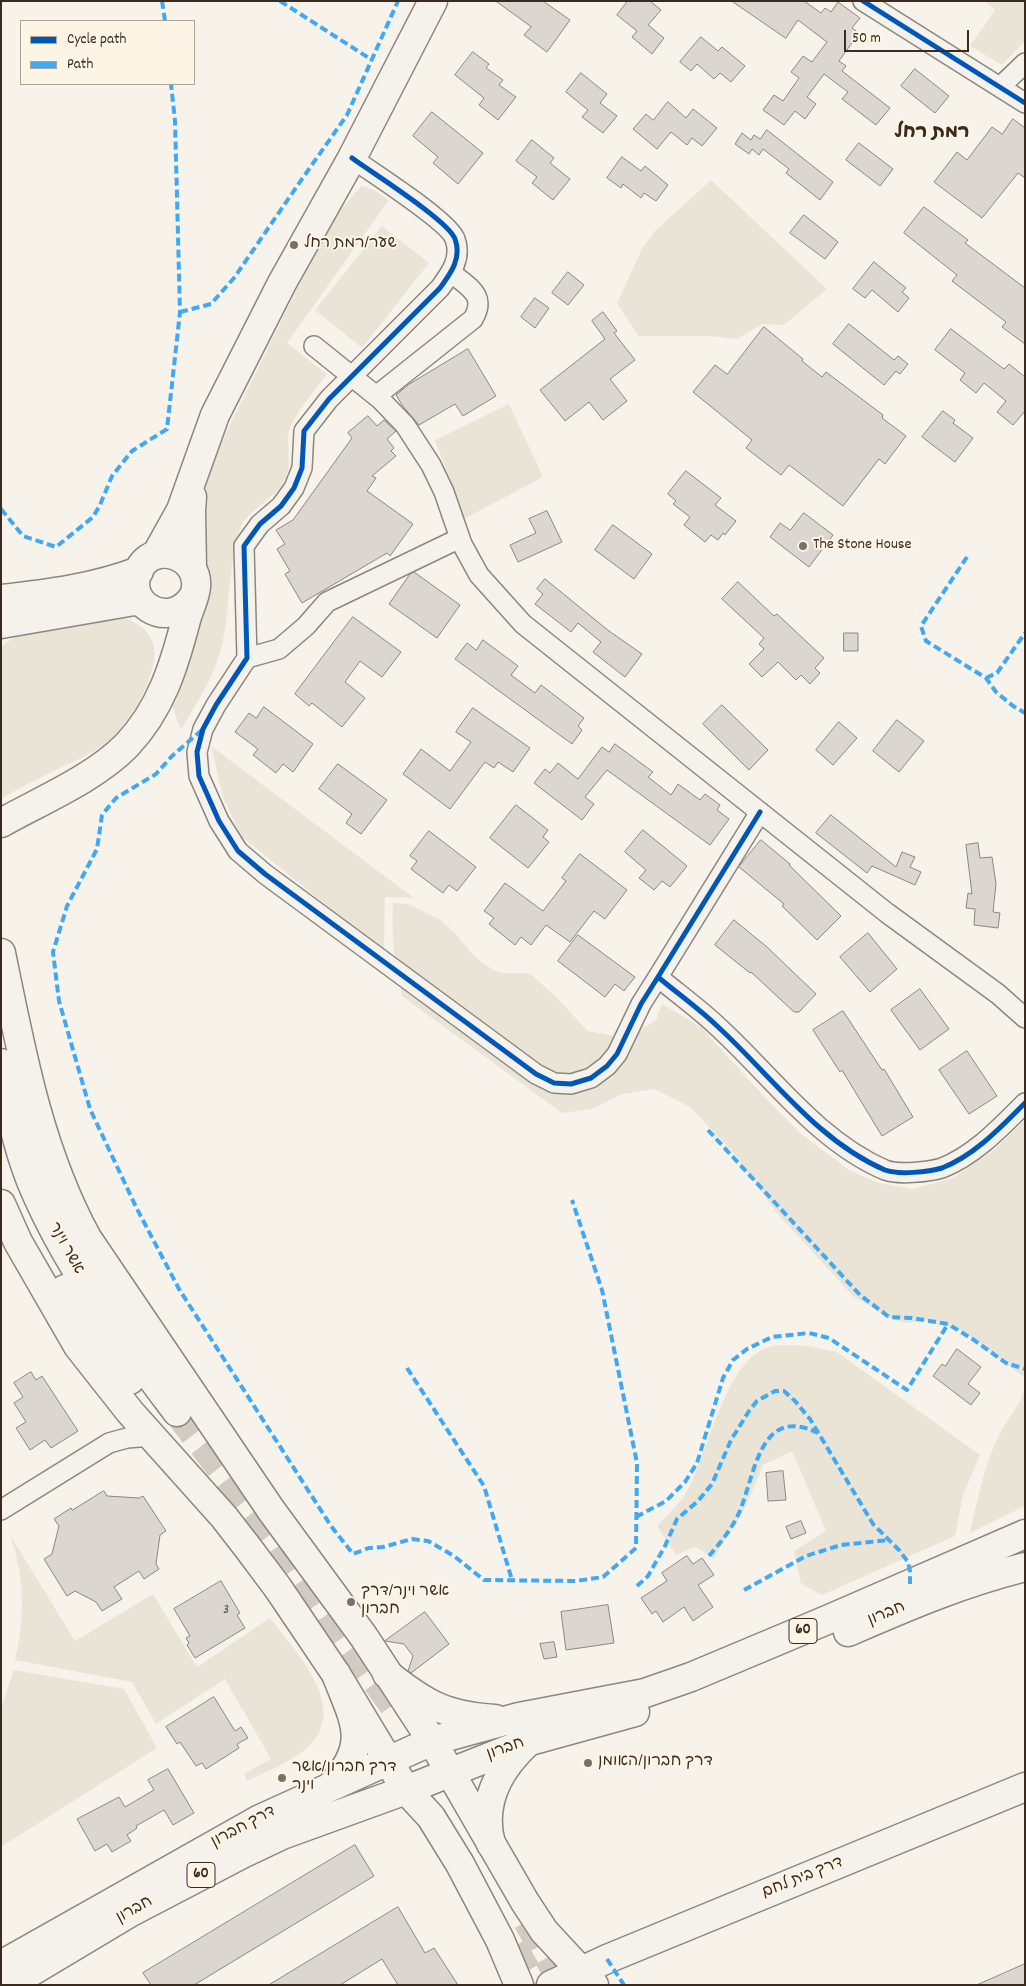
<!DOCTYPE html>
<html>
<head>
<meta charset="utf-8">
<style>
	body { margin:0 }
	#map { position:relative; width:1026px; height:1986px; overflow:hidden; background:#f7f3ea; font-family:Dekko,sans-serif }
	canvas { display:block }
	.frame { position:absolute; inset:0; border:2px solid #3b2a1e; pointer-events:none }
	.legend { position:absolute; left:20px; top:20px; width:175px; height:65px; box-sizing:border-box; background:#fcf5e5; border:1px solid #afa495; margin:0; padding:6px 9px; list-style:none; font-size:15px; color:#3b2a1e }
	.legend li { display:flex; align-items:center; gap:10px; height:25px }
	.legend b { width:25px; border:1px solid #afa495 }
	.scale { position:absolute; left:844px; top:30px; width:125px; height:22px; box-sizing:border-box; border:2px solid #3b2a1e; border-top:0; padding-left:6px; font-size:15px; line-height:18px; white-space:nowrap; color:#3b2a1e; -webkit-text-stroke:4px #fcf5e5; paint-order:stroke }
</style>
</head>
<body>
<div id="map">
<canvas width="1026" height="1986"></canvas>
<div class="frame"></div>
<ul class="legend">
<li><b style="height:6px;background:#0057b8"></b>Cycle path</li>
<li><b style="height:6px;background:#3fa9f5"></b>Path</li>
</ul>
<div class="scale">50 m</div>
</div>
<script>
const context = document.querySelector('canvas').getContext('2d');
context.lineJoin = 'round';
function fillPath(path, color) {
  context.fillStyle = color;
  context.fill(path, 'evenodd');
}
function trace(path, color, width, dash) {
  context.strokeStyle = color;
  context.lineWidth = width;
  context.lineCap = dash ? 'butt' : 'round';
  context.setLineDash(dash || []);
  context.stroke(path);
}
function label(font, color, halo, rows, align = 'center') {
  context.font = font + ' Dekko,"Playpen Sans Hebrew",sans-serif';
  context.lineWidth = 4;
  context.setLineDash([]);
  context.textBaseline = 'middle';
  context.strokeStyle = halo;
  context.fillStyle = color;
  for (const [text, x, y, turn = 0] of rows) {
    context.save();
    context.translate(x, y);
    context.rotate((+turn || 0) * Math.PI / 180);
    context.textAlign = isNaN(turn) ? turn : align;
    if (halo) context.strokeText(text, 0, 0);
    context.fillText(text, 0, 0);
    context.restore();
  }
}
fillPath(new Path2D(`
	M 984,1 L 1025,1 L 1025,41 L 1002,65 L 970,46 L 995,10 Z
	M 711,180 L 827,289 L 784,325 L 762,324 L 738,339 L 709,336 L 638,336 L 617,303 L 643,247 L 655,231 Z
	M 361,186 L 372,189 L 389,200 L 287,343 L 327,374 C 317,388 290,419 288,435 C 287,451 293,468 283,483 C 275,497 245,514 241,526 C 227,566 231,608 221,649 C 213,679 196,704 181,730 L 171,703 L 199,629 L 208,574 L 203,547 L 200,503 L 211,463 L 312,259 L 337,214 Z
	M 382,226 L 429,263 L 362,348 L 315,310 Z
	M 509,404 L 543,477 L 464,519 L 435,440 Z
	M 110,614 C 127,618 146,624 153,643 C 162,671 128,727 106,743 C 93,753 77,760 62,767 C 42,777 21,787 1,799 L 1,647 L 18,634 Z
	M 211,746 L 414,898 L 385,897 L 384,952 L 241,836 L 223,797 Z
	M 393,903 L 408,904 L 439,919 L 454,932 L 475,957 L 493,970 L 503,973 L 528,973 L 533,976 L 555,996 L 588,1031 L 626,1038 L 656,1020 L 662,1004 L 701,1027 L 759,1091 L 801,1134 L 849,1170 L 879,1183 L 913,1189 L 953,1178 L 993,1151 L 1025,1120 L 1025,1378 L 963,1331 L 936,1324 L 932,1320 L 908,1323 L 889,1318 L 853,1296 L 777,1213 L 733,1152 L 690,1107 L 655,1089 L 622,1094 L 592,1109 L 562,1113 L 402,996 C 395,964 391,935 393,903 Z
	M 807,1346 L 837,1352 L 980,1455 L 963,1495 L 955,1536 L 822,1595 L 801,1584 L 794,1551 L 826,1531 L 792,1451 L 763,1465 L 746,1506 L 714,1558 L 695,1547 L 676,1555 L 657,1526 C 667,1515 680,1504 687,1491 C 709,1453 724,1361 769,1347 C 780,1344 796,1346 807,1346 Z
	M 1025,1387 L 1025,1506 L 970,1533 C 977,1500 984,1466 999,1435 C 1007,1419 1021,1405 1025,1387 Z
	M 10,1535 L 75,1641 L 153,1594 L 197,1667 L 270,1618 C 297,1654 355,1712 302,1752 C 286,1764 265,1772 247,1781 L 244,1774 L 271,1759 L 225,1679 L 156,1724 L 132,1682 L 15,1660 C 25,1616 25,1578 10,1535 Z
	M 14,1670 L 124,1689 L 157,1748 L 1,1847 L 1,1708 Z`), '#eae4d7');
const building = new Path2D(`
	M 496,1 L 543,1 L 570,20 L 547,52 L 524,35 L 531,27 Z
	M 628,1 L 650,1 L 661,10 L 648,25 L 664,38 L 652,54 L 632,37 L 637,31 L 617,15 Z
	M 732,1 L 804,1 L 821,13 L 825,8 L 831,12 L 838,2 L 860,18 L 852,28 L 859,33 L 839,61 L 846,66 L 842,71 L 890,108 L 876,125 L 842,99 L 848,92 L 824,74 L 807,97 L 816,104 L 805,119 L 795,111 L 784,125 L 763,110 L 774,95 L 783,101 L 799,78 L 791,72 L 803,56 L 812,62 L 827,42 L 798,20 L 786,38 Z
	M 701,37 L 718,51 L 722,47 L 745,66 L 731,82 L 720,73 L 714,79 L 697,64 L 691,71 L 680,62 Z
	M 473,52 L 489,64 L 486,68 L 503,80 L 499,85 L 516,97 L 498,120 L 479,105 L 484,98 L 455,75 Z
	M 915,69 L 949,96 L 935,113 L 901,86 Z
	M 581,73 L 607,94 L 600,103 L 617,116 L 603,133 L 582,117 L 588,110 L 566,92 Z
	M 668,102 L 686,118 L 693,109 L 717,128 L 702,146 L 692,138 L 687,145 L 671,132 L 657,149 L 633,129 L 646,114 L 653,120 Z
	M 432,112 L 483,153 L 458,184 L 433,163 L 438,157 L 413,136 Z
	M 1013,119 L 1025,128 L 1025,178 L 1018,173 L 982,218 L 934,182 L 957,152 L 967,160 L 992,127 L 1002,134 Z
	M 767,130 L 833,182 L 820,200 L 786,173 L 789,169 L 763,149 L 759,155 L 752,149 L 749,154 L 735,144 L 742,133 L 751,140 L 754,135 L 760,139 Z
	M 532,140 L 554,158 L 550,163 L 570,179 L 553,200 L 532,183 L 537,177 L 516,161 Z
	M 859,143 L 893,169 L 880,186 L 846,160 Z
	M 622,157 L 641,171 L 645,166 L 668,185 L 656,201 L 644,193 L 641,198 L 623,184 L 621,188 L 607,178 Z
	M 924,207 L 968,240 L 965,243 L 1025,288 L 1025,344 L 1002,327 L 1006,322 L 952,281 L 957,275 L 904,233 Z
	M 804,215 L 838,242 L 825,259 L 790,233 Z
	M 874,262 L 906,288 L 902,292 L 909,298 L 898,312 L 872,290 L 865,298 L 853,289 Z
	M 568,272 L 584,285 L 568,305 L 552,293 Z
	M 535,298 L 549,308 L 535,328 L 521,317 Z
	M 603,312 L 617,331 L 614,333 L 635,360 L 610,379 L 627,401 L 603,420 L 589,402 L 565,421 L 540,390 L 605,339 L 592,321 Z
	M 849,324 L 894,360 L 898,356 L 908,364 L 900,374 L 896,371 L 884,385 L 833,344 Z
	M 764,327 L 803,359 L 802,361 L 822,377 L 826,372 L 883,415 L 882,418 L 906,436 L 885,464 L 879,459 L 843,506 L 789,465 L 781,475 L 746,448 L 752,440 L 693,392 L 715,365 L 727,374 Z
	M 951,329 L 1004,369 L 1009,364 L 1025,377 L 1025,411 L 1013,425 L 997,412 L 1006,401 L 984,383 L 976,393 L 960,380 L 965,373 L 935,350 Z
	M 468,349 L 496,396 L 463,416 L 455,404 L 419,425 L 402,405 L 396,395 L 408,385 Z
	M 943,411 L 955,420 L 953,423 L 973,438 L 955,462 L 922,437 Z
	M 368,416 L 377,426 L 384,420 L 396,431 L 387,439 L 394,448 L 391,451 L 396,456 L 372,476 L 376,478 L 367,491 L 413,524 L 390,556 L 387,553 L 302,603 L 285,574 L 290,571 L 277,549 L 285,544 L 276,530 L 293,520 L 352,438 L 348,433 Z
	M 686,471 L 721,498 L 715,505 L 736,521 L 725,535 L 723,533 L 718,540 L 711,535 L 705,542 L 684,525 L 690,517 L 673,504 L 676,501 L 668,494 Z
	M 547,511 L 562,542 L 518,562 L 510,545 L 536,533 L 529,519 Z
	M 804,513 L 833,535 L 809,567 L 770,537 L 780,523 L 790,530 Z
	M 613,525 L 652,554 L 634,579 L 595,550 Z
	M 414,572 L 460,605 L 437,638 L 389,604 L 410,574 Z
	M 545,579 L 609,631 L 642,654 L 625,677 L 593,652 L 601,642 L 578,623 L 571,632 L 535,604 L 543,594 L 537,589 Z
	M 738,582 L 774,616 L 777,614 L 824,658 L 815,668 L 820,673 L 810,684 L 801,675 L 796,680 L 778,662 L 762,677 L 749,664 L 764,649 L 759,644 L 764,638 L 722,599 Z
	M 353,617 L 401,652 L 382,677 L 360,661 L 345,682 L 365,698 L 342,727 L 312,703 L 309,706 L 295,694 Z
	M 844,633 L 858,633 L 858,651 L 844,651 Z
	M 483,640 L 518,666 L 511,675 L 535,693 L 541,685 L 584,718 L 578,726 L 582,730 L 572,744 L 455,659 L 467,643 L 476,650 Z
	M 722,705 L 768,750 L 749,770 L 703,724 Z
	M 264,707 L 313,744 L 293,772 L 283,764 L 276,773 L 253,755 L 258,749 L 235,732 L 249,713 L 256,718 Z
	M 473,708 L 530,748 L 513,772 L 498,762 L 494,768 L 485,762 L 450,809 L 403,774 L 421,749 L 450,771 L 471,742 L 456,732 Z
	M 897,720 L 924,741 L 899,772 L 873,751 Z
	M 839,722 L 857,738 L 833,765 L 816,750 Z
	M 615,744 L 653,772 L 648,777 L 671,795 L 678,784 L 700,800 L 705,794 L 720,805 L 717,810 L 729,819 L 710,845 L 607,770 L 585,797 L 594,804 L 582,820 L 534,783 L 545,769 L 550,773 L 558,763 L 578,779 L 602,747 L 609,752 Z
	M 338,764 L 387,800 L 361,834 L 346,823 L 352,814 L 319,789 Z
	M 516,805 L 548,830 L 543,837 L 549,842 L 528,868 L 490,838 Z
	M 831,815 L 896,867 L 902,852 L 915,857 L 910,867 L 921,872 L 915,885 L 872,866 L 867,873 L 816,833 Z
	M 643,830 L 687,866 L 670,887 L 662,881 L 654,890 L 639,878 L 646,870 L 625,852 Z
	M 429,831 L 476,867 L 457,891 L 449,885 L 443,893 L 411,869 L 417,861 L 410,856 Z
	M 761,840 L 790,864 L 789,865 L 841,916 L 817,940 L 782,906 L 784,904 L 739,867 Z
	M 978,843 L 980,858 L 992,857 L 996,884 L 993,912 L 1000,913 L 998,928 L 974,925 L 975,909 L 966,908 L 968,893 L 972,894 L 966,845 Z
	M 580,854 L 627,890 L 605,919 L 594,911 L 570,942 L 546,925 L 531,945 L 521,937 L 515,945 L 489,924 L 494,918 L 484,911 L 505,883 L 543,911 L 566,881 L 562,878 Z
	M 734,920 L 767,947 L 816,994 L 799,1012 L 794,1012 L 751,972 L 750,973 L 715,945 Z
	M 868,933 L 897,969 L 870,992 L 840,957 Z
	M 578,935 L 635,977 L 624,991 L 615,984 L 605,997 L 558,961 Z
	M 920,989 L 949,1029 L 920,1050 L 891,1010 Z
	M 843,1011 L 882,1070 L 884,1069 L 913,1117 L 882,1136 L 842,1070 L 840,1072 L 813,1030 Z
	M 967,1051 L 997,1096 L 969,1114 L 939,1070 Z
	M 957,1349 L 981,1367 L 968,1384 L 980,1393 L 971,1405 L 933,1376 L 942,1364 L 945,1366 Z
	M 31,1372 L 36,1380 L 42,1376 L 78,1431 L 51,1448 L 45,1440 L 30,1450 L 16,1428 L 26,1422 L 14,1403 L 23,1397 L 14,1383 Z
	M 783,1471 L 786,1500 L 768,1501 L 766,1473 Z
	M 104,1491 L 107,1496 L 139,1498 L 143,1496 L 166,1531 L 160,1535 L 156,1564 L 159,1569 L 144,1579 L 139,1571 L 114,1587 L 122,1599 L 102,1611 L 96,1602 L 75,1591 L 67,1596 L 44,1559 L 52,1554 L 59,1526 L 54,1519 L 71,1508 L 72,1510 Z
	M 801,1521 L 806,1533 L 791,1539 L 786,1527 Z
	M 687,1556 L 693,1564 L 702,1558 L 714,1575 L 698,1585 L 713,1607 L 693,1621 L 684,1607 L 663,1622 L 656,1611 L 652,1614 L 641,1598 L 667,1581 L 662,1573 Z
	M 221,1581 L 240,1613 L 237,1615 L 245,1628 L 195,1658 L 187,1645 L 189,1643 L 186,1638 L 190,1636 L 174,1609 Z
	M 608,1605 L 614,1643 L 566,1650 L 561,1612 Z
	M 425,1612 L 449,1644 L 411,1673 L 408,1671 L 413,1656 L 404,1644 L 385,1641 Z
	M 554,1642 L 557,1657 L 544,1659 L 540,1644 Z
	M 214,1697 L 235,1731 L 241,1727 L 248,1738 L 237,1744 L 239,1748 L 206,1769 L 202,1763 L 196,1766 L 180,1742 L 177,1744 L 166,1727 Z
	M 168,1769 L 194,1813 L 173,1825 L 164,1810 L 136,1826 L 137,1828 L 127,1835 L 131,1841 L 112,1852 L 107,1844 L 95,1851 L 77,1819 L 119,1797 L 125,1807 L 154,1790 L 148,1780 Z
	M 355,1845 L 374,1876 L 194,1985 L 151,1985 L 143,1973 Z
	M 398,1907 L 425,1953 L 434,1948 L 458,1985 L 398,1985 L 382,1959 L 340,1985 L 269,1985 Z
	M 1025,1964 L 1025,1985 L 977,1985 Z`);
fillPath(building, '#dbd7d0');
trace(building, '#8b867f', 1);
trace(new Path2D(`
	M 177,1412 L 275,1540 L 395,1708
	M 527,1921 L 564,1985
	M 513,1947 L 535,1985`), '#d1cbc1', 28, [28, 14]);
const street = new Path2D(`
	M 863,1 L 1025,103
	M 1001,86 L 1025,63
	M 352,158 C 371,172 449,221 455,239 C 462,258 451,273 440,288 L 329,399 L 304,431 L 302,468 L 294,488 L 281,506 L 260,524 L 244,546 L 247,658 L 216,705 L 203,729 L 197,752 L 199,776 L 219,821 L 238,851 L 265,874 L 536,1074 L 554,1083 L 571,1084 L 591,1078 L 607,1066 L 617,1054 L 641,1004 L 658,977 L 760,812
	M 314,346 L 380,399 L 405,425 L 431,465 L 444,492 L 462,544 L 479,575 L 523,624 L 887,913 L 998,994 L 1025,1018
	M 376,396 L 473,319 C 487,295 469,288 452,273
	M 247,658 L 279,649 L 306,626 L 327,602 L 460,538
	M 658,977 C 677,993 698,1008 716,1025 C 770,1074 817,1141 885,1170 C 898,1175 929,1172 942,1168 C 975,1155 1001,1127 1025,1103
	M 1,1510 L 109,1443 L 127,1438 L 151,1436`);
const secondary = new Path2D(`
	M 156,555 L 181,510 L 215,415 L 282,283 L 352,158 L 433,1
	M 192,568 L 191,511 L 192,497
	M 1,599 C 48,594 94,588 139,571
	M 1,624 L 140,600
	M 1,823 C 42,800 95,778 127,745 C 161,709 174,666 186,620 C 189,609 195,598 196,587 C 199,557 158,541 141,566 C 118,600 168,634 193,597
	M 1,953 C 21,1051 39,1150 87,1238 L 271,1510 L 364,1637 L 432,1741 L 525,1902 L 544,1931 L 594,1985
	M 1,1063 C 8,1102 16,1143 31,1181 C 66,1266 122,1339 177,1412
	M 1,1204 L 18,1242 L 78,1346 L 130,1412 L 224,1517 L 248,1548 L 278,1588 L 336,1674 L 406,1790 L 431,1817 L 460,1864 L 500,1940 L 519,1985
	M 65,1289 L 95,1335 L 130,1380
	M 551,1985 L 607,1959 L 1025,1787`);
const highway = new Path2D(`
	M 848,1632 C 908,1606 961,1583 1025,1567
	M 387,1674 C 425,1704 445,1716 495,1719
	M 332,1785 C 371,1743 354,1721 336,1674
	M 491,1844 C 480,1804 498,1770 527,1743
	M 1,1965 L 260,1819 L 432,1741 L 519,1717 L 645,1693 L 691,1677 L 827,1620 L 1025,1534
	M 9,1985 L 131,1912 L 242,1854 L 282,1835 L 406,1790 L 530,1741 L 635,1712`);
trace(street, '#8b867f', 22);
trace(secondary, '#8b867f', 31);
trace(highway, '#8b867f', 31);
trace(street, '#f5f2ec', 19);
trace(secondary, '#f5f2ec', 28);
trace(highway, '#f5f2ec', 28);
trace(new Path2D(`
	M 162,1 L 165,21
	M 280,1 L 372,60
	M 180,312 L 211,304 L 234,278 L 302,179 L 347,115 L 398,1
	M 1,509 L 23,536 L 56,547 L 93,517 L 100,505 L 112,476 L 132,451 L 167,429 L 180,312 L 175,121 L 171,84
	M 967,557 L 921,626 L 926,641 L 986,678 L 996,692 L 1013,706 L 1025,713
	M 986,678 L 997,673 L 1025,633
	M 202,730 L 172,756 L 156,774 L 116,798 L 102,815 L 97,849 L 67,906 L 53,952 L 59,1001 L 90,1109 L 136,1207 L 179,1289 L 331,1526 L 353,1554 L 369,1548 L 383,1547 L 412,1539 L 428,1541 L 454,1556 L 484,1580 L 576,1581 L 603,1577 L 636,1548 L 637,1463 L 602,1290 L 572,1200
	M 708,1130 L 860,1295 L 889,1317 L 912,1318 L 948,1324 L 974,1340 L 1006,1363 L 1025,1369
	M 407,1368 L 484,1486 L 512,1580
	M 636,1517 L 666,1501 L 685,1482 L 697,1463 L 723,1378 L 733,1360 L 747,1349 L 772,1337 L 809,1333 L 829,1338 L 907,1390 L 948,1324
	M 709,1556 C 720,1543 731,1530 738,1515 C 755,1479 758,1403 818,1433
	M 637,1586 L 648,1576 L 665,1546 L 677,1519 L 698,1501 L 712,1484 L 731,1440 L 749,1411 L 757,1401 L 775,1391 L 784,1391 L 795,1401 L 810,1419 L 873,1524 L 899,1550 L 908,1562 L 910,1571 L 910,1584
	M 744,1590 L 806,1556 L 841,1545 L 889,1540
	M 607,1959 L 624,1985`), '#3fa9f5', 4, [8, 4]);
trace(new Path2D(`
	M 863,1 L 1025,103
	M 352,158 C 371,172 449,221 455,239 C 462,258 451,273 440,288 L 329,399 L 304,431 L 302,468 L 294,488 L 281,506 L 260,524 L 244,546 L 247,658 L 216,705 L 203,729 L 197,752 L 199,776 L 219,821 L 238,851 L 265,874 L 536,1074 L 554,1083 L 571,1084 L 591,1078 L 607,1066 L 617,1054 L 641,1004 L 658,977 L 760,812
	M 658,977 C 677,993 698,1008 716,1025 C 770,1074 817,1141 885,1170 C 898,1175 929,1172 942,1168 C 975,1155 1001,1127 1025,1103`), '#0057b8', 5);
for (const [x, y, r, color] of [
	[294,245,5,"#7d7065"],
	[803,546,5,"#7d7065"],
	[351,1602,5,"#7d7065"],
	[588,1763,5,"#7d7065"],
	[282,1778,5,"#7d7065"]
]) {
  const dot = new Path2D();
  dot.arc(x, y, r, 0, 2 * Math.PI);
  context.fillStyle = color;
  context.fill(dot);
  trace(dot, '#fcf5e5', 2);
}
label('14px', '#63554a', null, [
	["3",226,1611]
]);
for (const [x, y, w] of [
	[803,1631,28],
	[201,1875,28]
]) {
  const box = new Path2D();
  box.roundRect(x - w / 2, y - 12.5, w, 25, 4);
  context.fillStyle = '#fcf5e5';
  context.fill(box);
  trace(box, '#3b2a1e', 1);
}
label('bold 15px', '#3b2a1e', null, [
	["60",803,1631],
	["60",201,1875]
]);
label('16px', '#3b2a1e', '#fcf5e5', [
	["שער/רמת רחל",304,245],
	["The Stone House",813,546],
	["אשר וינר/דרך",361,1593],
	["חברון",361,1611],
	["דרך חברון/האומן",598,1763],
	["דרך חברון/אשר",292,1769],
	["וינר",292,1787]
], 'left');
label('16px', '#3b2a1e', '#fcf5e5', [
	["אשר וינר",65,1249,61],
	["חברון",887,1615,-23],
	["חברון",506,1750,-20],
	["דרך חברון",244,1828,-28],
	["דרך בית לחם",803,1879,-22],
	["חברון",135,1911,-29]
]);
label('bold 19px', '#3b2a1e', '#fcf5e5', [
	["רמת רחל",932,134]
]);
</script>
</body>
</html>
